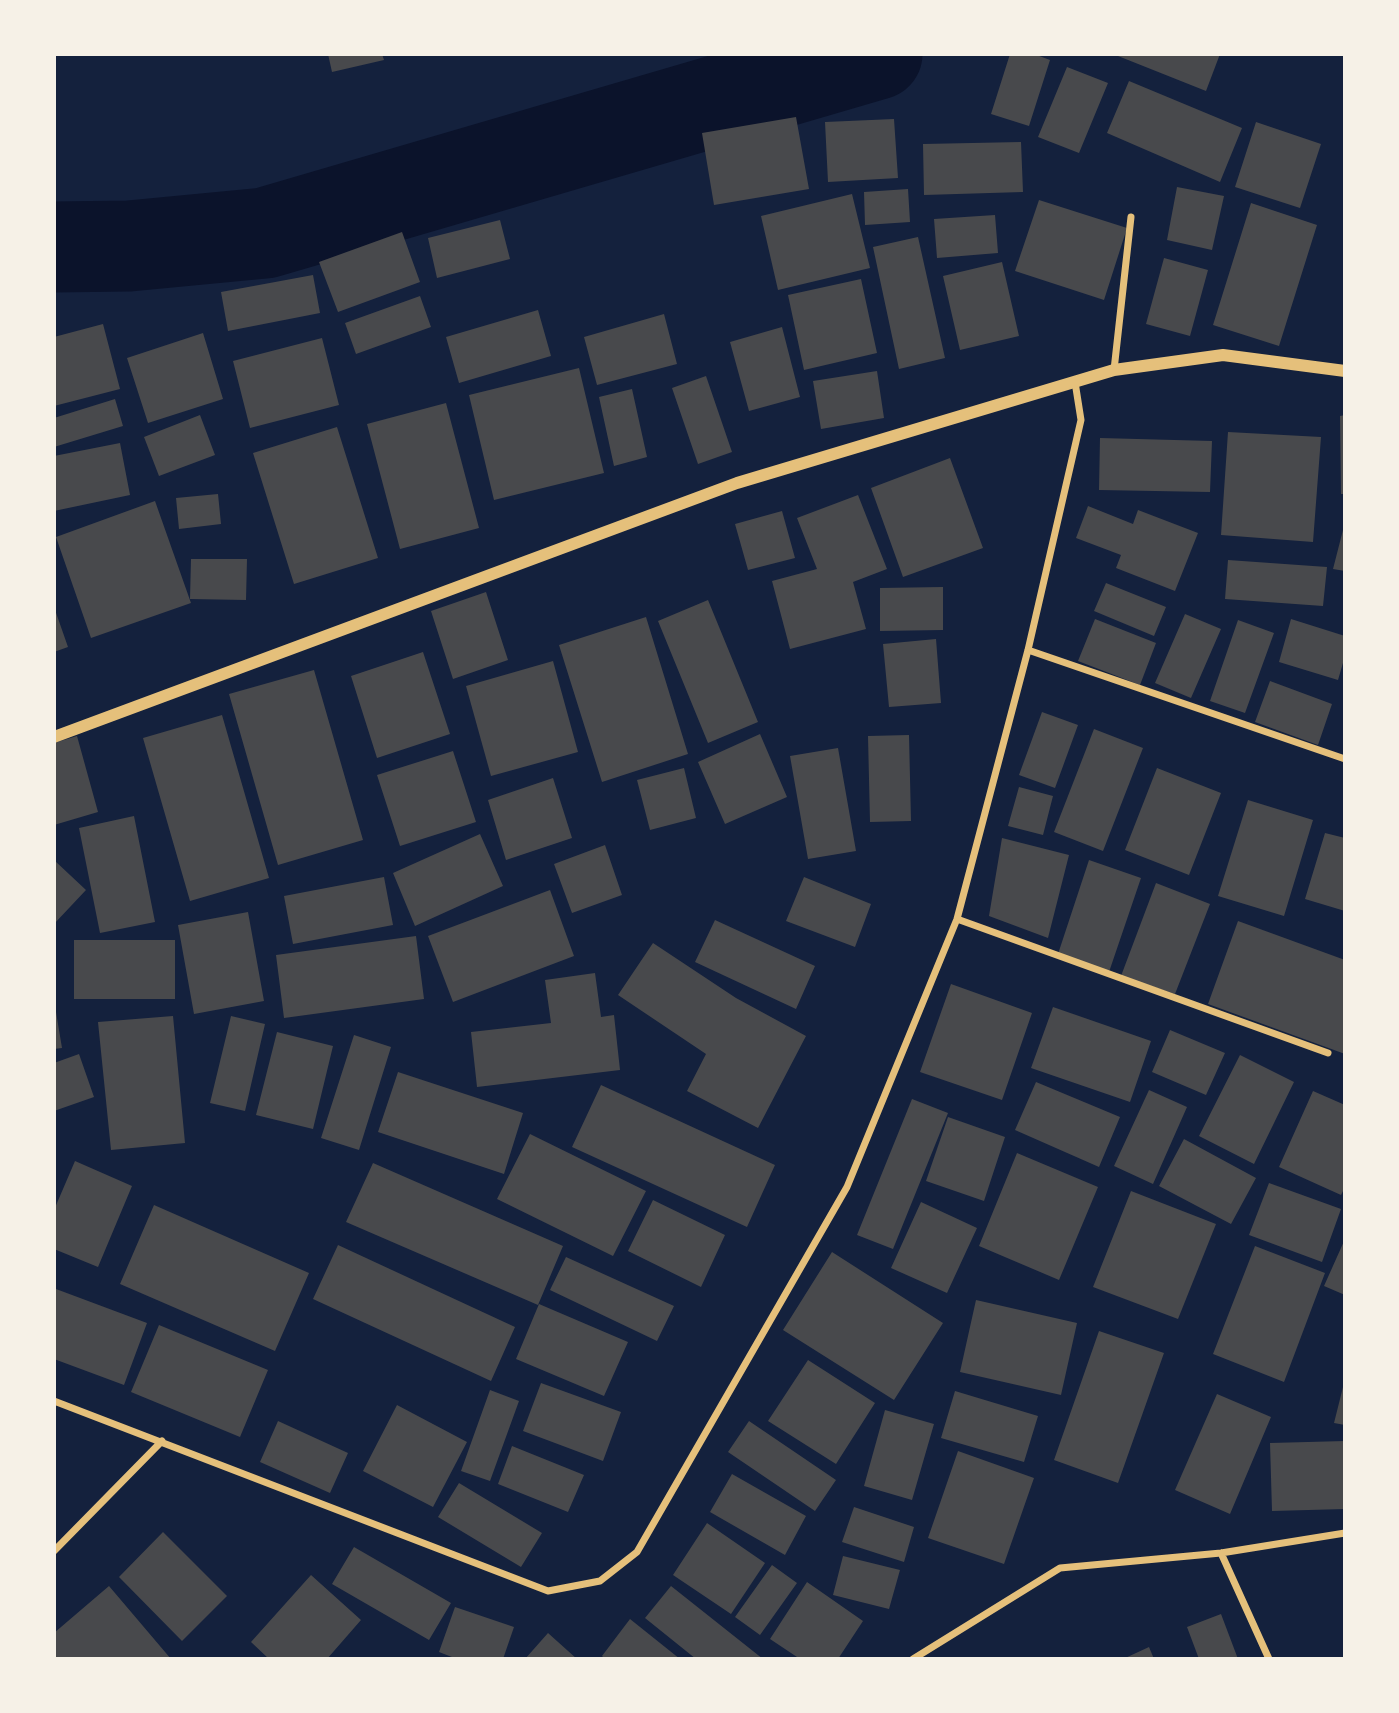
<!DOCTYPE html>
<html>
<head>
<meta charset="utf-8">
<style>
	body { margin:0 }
	#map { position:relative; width:1399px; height:1713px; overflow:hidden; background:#14213d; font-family:Lato,sans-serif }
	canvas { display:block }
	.frame { position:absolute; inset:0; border:56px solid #f6f1e7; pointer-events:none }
</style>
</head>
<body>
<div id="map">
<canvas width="1399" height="1713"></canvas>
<div class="frame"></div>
</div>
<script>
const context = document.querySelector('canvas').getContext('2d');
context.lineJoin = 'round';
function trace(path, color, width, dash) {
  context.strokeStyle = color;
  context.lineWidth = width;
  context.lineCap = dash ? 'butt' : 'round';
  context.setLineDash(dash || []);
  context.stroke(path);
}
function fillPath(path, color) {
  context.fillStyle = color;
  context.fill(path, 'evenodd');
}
trace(new Path2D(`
	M 54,247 L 129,246 L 265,233 L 877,54`), '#0b132b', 91);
fillPath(new Path2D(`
	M 328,54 L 382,54 L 384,60 L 332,72 Z
	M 1010,54 L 1034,54 L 1050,60 L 1029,126 L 991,114 Z
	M 1113,54 L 1220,54 L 1206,91 Z
	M 1067,67 L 1108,83 L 1079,153 L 1038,137 Z
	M 1129,81 L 1242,128 L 1220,182 L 1107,133 Z
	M 796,117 L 809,189 L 714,205 L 702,133 Z
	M 894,119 L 898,178 L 828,182 L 825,122 Z
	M 1256,122 L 1321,144 L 1300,208 L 1235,187 Z
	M 1021,142 L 1023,192 L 924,195 L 923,144 Z
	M 1177,187 L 1224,196 L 1212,250 L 1167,240 Z
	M 908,189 L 910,222 L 865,225 L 864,192 Z
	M 852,194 L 870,268 L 778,290 L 761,216 Z
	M 1039,200 L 1127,228 L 1104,300 L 1015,271 Z
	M 1251,203 L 1317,225 L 1279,346 L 1213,325 Z
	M 995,215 L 998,253 L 937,258 L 934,219 Z
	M 500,220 L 510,259 L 437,278 L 428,238 Z
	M 402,232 L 420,282 L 338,312 L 319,262 Z
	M 918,237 L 945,358 L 899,369 L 873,247 Z
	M 1164,258 L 1208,270 L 1190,336 L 1146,324 Z
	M 1002,262 L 1019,336 L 960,350 L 943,276 Z
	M 313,275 L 320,313 L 228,331 L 221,292 Z
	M 861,279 L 877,353 L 804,370 L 788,295 Z
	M 420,296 L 431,327 L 356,354 L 345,323 Z
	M 538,310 L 551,356 L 459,383 L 446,337 Z
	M 664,314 L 677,364 L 597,385 L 584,337 Z
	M 103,324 L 120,389 L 54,406 L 54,337 Z
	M 782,327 L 800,397 L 749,411 L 730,342 Z
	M 203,333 L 223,399 L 148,423 L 127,358 Z
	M 322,338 L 339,405 L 250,428 L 233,361 Z
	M 579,368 L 604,473 L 494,500 L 469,395 Z
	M 877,371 L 884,418 L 821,429 L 813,381 Z
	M 706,376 L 732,452 L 698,464 L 672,388 Z
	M 632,389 L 647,457 L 614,466 L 599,397 Z
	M 115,399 L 123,426 L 54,447 L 54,418 Z
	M 446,403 L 479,528 L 400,549 L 367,424 Z
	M 200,415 L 215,455 L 159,476 L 144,437 Z
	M 1345,415 L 1345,494 L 1341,494 L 1340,416 Z
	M 337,427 L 378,558 L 294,584 L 253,453 Z
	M 1228,432 L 1321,437 L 1313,542 L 1221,535 Z
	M 1100,438 L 1212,441 L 1210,492 L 1099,490 Z
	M 120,443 L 130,495 L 54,511 L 54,456 Z
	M 950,458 L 983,548 L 903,577 L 871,488 Z
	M 218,494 L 221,524 L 179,529 L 176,498 Z
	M 858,495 L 887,569 L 853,582 L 866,629 L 790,649 L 772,581 L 817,569 L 797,518 Z
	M 155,501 L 191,603 L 91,638 L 56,537 Z
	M 1088,506 L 1133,524 L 1138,510 L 1198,533 L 1175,591 L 1116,568 L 1121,555 L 1076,538 Z
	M 782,511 L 795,558 L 748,570 L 735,524 Z
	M 1344,526 L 1345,526 L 1345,571 L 1333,569 Z
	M 191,559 L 247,559 L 246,600 L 190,599 Z
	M 1228,560 L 1327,567 L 1323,606 L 1225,599 Z
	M 1106,583 L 1166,607 L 1154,636 L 1094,611 Z
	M 943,587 L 943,630 L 880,631 L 880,588 Z
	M 486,592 L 508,660 L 453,679 L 431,611 Z
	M 708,600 L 758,722 L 708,743 L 658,621 Z
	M 54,607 L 68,647 L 54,652 Z
	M 1185,614 L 1221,629 L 1191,698 L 1155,683 Z
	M 646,617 L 688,754 L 602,782 L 559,645 Z
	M 1095,619 L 1156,643 L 1140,685 L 1078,661 Z
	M 1291,619 L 1345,636 L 1345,656 L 1338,680 L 1279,662 Z
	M 1238,620 L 1274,633 L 1245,713 L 1210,701 Z
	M 936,639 L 941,703 L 889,707 L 883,644 Z
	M 423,652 L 450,734 L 377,758 L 351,676 Z
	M 553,661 L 578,752 L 491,776 L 466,686 Z
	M 314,670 L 363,840 L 278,865 L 229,694 Z
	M 1270,681 L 1332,704 L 1318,745 L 1255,722 Z
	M 1042,712 L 1078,725 L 1055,788 L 1019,775 Z
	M 222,715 L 269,878 L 190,901 L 143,738 Z
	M 1094,729 L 1143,748 L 1103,851 L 1054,832 Z
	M 760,734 L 787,797 L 725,824 L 698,762 Z
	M 909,735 L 911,821 L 870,822 L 868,736 Z
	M 77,736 L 98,812 L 54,825 L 54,743 Z
	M 838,748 L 856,851 L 808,859 L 790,756 Z
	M 453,751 L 476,822 L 400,846 L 377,775 Z
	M 684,768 L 696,818 L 650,830 L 637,780 Z
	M 1157,768 L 1221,793 L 1189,875 L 1125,850 Z
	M 553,778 L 572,838 L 506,860 L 488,800 Z
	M 1019,787 L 1053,796 L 1043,835 L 1008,826 Z
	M 1248,800 L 1313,820 L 1284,916 L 1218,896 Z
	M 134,816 L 155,922 L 100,933 L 79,828 Z
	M 1325,833 L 1345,838 L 1345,911 L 1305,899 Z
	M 480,834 L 503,886 L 415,926 L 393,873 Z
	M 1002,838 L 1069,855 L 1048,938 L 989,916 Z
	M 605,845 L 622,895 L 572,913 L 554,864 Z
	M 54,860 L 86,890 L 54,924 Z
	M 1089,860 L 1141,878 L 1109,972 L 1058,954 Z
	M 384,877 L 393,925 L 293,944 L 284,896 Z
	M 804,877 L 871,904 L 855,947 L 786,921 Z
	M 1156,883 L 1210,904 L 1175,994 L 1121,976 Z
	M 550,890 L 574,956 L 453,1002 L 428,936 Z
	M 248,912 L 264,1001 L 194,1014 L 178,925 Z
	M 715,920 L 815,966 L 796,1009 L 695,962 Z
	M 1238,921 L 1345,960 L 1345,1054 L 1208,1004 Z
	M 416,936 L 424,999 L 284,1018 L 276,955 Z
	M 74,940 L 175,940 L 175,999 L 74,999 Z
	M 653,943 L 736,998 L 806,1036 L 758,1128 L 687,1091 L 706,1054 L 618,995 Z
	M 595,973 L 601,1017 L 614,1015 L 620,1070 L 477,1087 L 471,1032 L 551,1023 L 545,980 Z
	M 951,984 L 1032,1013 L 1002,1100 L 920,1072 Z
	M 1053,1007 L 1151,1041 L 1130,1102 L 1031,1068 Z
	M 54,1012 L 56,1012 L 62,1048 L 54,1049 Z
	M 173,1016 L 185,1143 L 111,1150 L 98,1022 Z
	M 231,1016 L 265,1024 L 245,1111 L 210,1103 Z
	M 1170,1030 L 1225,1053 L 1206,1095 L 1152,1072 Z
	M 277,1032 L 333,1046 L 313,1129 L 256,1115 Z
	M 354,1035 L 391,1047 L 359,1150 L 321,1138 Z
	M 79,1054 L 94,1097 L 54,1111 L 54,1063 Z
	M 1240,1055 L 1294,1082 L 1254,1164 L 1199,1136 Z
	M 398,1072 L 523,1113 L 504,1174 L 378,1132 Z
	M 1036,1082 L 1120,1117 L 1099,1167 L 1015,1130 Z
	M 601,1085 L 775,1165 L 747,1227 L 572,1147 Z
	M 1149,1090 L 1187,1107 L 1153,1184 L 1114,1166 Z
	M 1313,1091 L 1345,1105 L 1345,1187 L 1341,1195 L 1279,1167 Z
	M 912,1099 L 948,1113 L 893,1249 L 857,1235 Z
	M 948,1117 L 1005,1137 L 984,1201 L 926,1181 Z
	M 530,1134 L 646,1191 L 613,1256 L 497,1199 Z
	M 1184,1139 L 1256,1178 L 1231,1224 L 1159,1186 Z
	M 1017,1153 L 1098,1187 L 1059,1280 L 979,1246 Z
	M 75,1161 L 132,1186 L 98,1267 L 54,1249 L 54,1210 Z
	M 373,1163 L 563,1246 L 538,1305 L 346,1222 Z
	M 1269,1183 L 1341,1209 L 1322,1262 L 1249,1235 Z
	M 1131,1191 L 1216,1224 L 1178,1319 L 1093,1287 Z
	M 653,1200 L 725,1235 L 701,1287 L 628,1251 Z
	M 921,1202 L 977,1228 L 947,1293 L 891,1268 Z
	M 154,1205 L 309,1273 L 275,1351 L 120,1284 Z
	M 1345,1239 L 1345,1295 L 1324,1286 Z
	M 338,1245 L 515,1327 L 491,1381 L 313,1299 Z
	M 1255,1246 L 1325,1273 L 1284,1382 L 1213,1354 Z
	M 832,1252 L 943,1323 L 894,1400 L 783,1330 Z
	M 566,1257 L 674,1306 L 657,1341 L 550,1290 Z
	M 56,1289 L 147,1323 L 124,1385 L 54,1359 L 54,1293 Z
	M 976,1300 L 1077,1323 L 1061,1395 L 960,1372 Z
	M 539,1304 L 628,1342 L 604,1396 L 516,1359 Z
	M 159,1325 L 268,1370 L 240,1437 L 131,1392 Z
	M 1099,1331 L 1164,1353 L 1118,1483 L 1054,1460 Z
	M 808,1360 L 875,1403 L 836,1464 L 768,1421 Z
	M 541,1383 L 621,1412 L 603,1461 L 523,1431 Z
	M 1344,1383 L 1345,1384 L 1345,1425 L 1334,1423 Z
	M 490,1390 L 519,1401 L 490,1481 L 461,1471 Z
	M 955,1391 L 1038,1416 L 1024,1462 L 941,1438 Z
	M 1217,1394 L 1271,1417 L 1230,1514 L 1175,1490 Z
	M 397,1405 L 467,1442 L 433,1507 L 363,1471 Z
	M 885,1410 L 934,1424 L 912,1500 L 864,1486 Z
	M 278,1421 L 348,1453 L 330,1493 L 260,1462 Z
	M 749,1421 L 836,1480 L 815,1511 L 728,1452 Z
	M 1345,1441 L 1345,1509 L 1272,1511 L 1270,1443 Z
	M 512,1446 L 584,1475 L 568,1512 L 498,1484 Z
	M 958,1451 L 1034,1478 L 1004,1564 L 928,1538 Z
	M 732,1474 L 806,1516 L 785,1555 L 710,1512 Z
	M 459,1483 L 542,1533 L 521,1567 L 438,1517 Z
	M 854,1507 L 914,1527 L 904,1562 L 842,1542 Z
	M 707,1523 L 765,1563 L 731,1614 L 673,1575 Z
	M 163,1532 L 227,1596 L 182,1641 L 119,1577 Z
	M 354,1547 L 451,1603 L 429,1640 L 332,1584 Z
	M 843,1556 L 900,1570 L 889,1609 L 833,1595 Z
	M 772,1565 L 797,1583 L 760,1635 L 735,1617 Z
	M 311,1575 L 361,1620 L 327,1659 L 269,1659 L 251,1642 Z
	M 807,1582 L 863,1621 L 838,1659 L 800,1659 L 770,1639 Z
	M 109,1586 L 171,1659 L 54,1659 L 54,1633 Z
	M 671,1586 L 763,1659 L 696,1659 L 645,1618 Z
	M 455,1607 L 514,1627 L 503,1659 L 457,1659 L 439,1652 Z
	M 1221,1614 L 1238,1659 L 1199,1659 L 1187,1627 Z
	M 630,1619 L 680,1659 L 605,1659 L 602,1656 Z
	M 548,1633 L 577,1659 L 525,1659 Z
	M 1149,1647 L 1154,1659 L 1123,1659 Z`), '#48494c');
trace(new Path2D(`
	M 1114,370 L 1131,217
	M 1028,650 L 1345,759
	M 957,919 L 1328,1053
	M 54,1401 L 548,1591 L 600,1581 L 637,1552 L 847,1187 L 957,919 L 1028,650 L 1081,420 L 1075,382
	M 54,1551 L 162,1441
	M 1221,1553 L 1269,1659
	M 913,1659 L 1060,1568 L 1221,1553 L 1345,1533`), '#e5c07b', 7);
trace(new Path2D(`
	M 54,737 L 737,483 L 1114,370 L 1223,355 L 1345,371`), '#e5c07b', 12);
</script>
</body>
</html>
